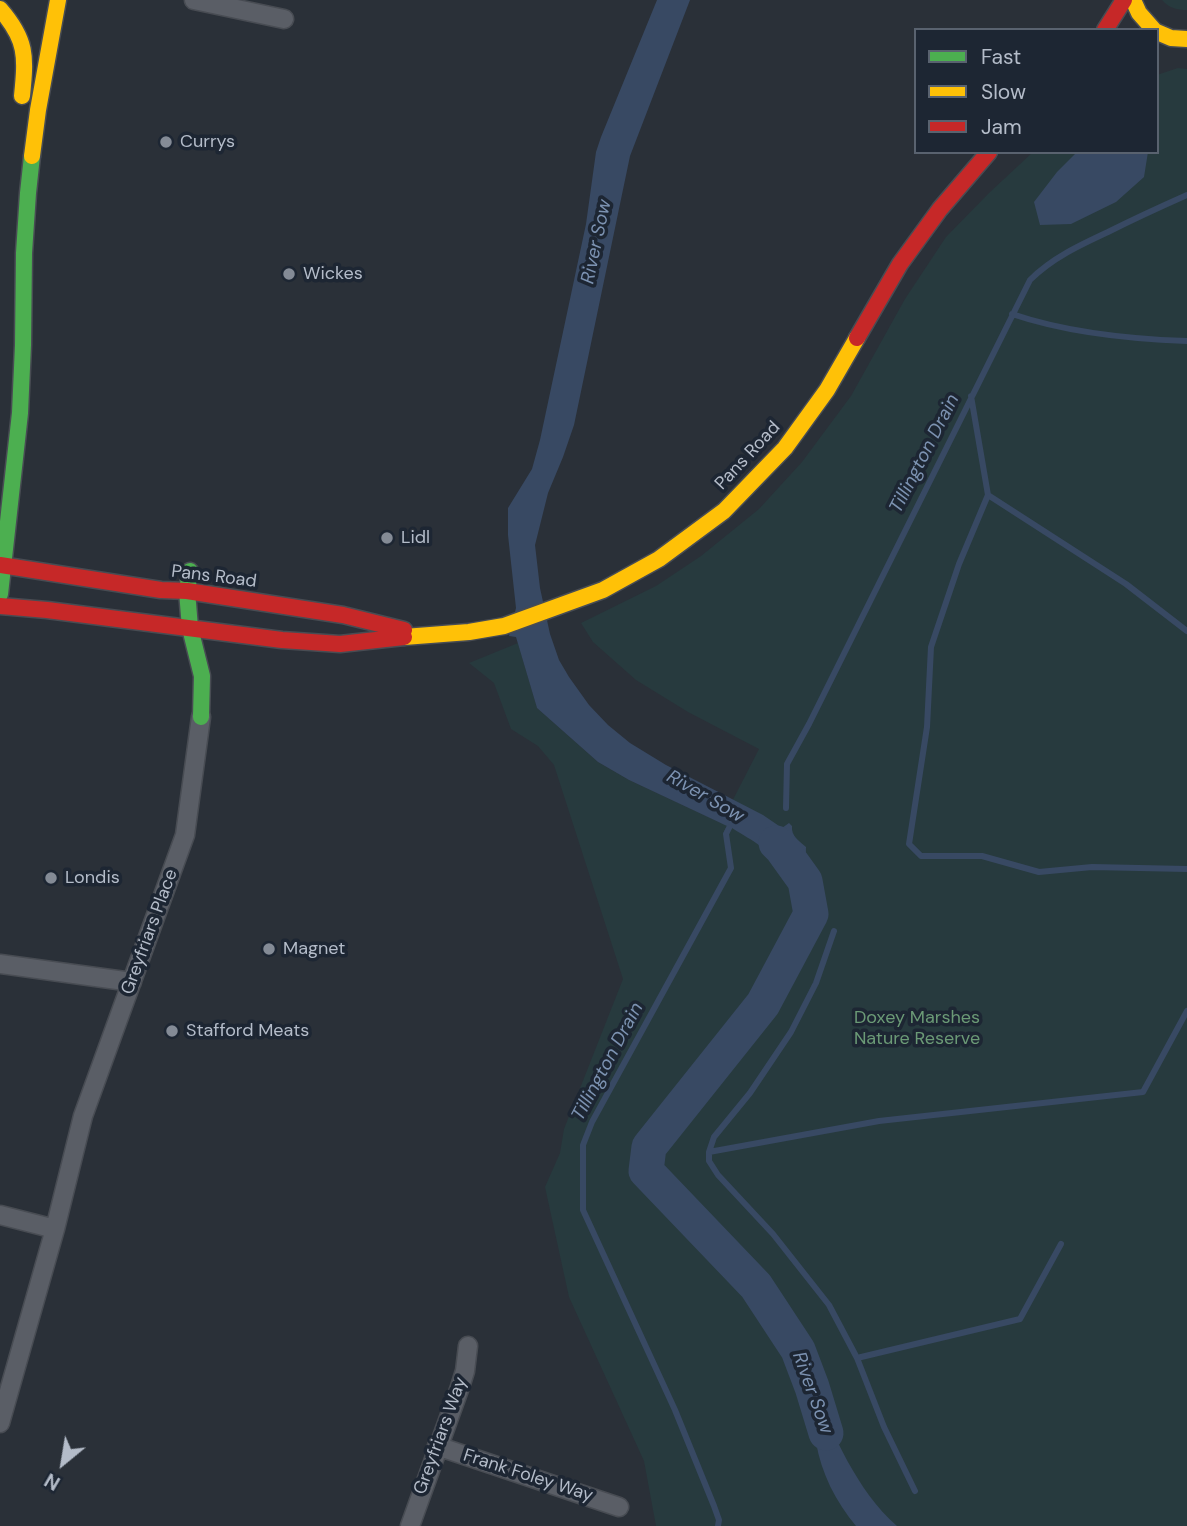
<!DOCTYPE html>
<html>
<head>
<meta charset="utf-8">
<style>
	body { margin:0 }
	#map { position:relative; width:1187px; height:1526px; overflow:hidden; background:#2a3038; font-family:"DM Sans",sans-serif }
	canvas { display:block }
	.legend { position:absolute; left:914px; top:28px; width:245px; height:126px; box-sizing:border-box; background:#1d2633; border:2px solid #59626f; margin:0; padding:9px 12px; list-style:none; font-size:21px; color:#b4bcc9 }
	.legend li { display:flex; align-items:center; gap:14px; height:35px }
	.legend b { width:35px; border:2px solid #59626f }
	.north { position:absolute; left:28px; top:1428px; width:70px; height:70px; -webkit-text-stroke:5px #1d2633; paint-order:stroke; rotate:210deg; font-size:19px; font-weight:700; line-height:28px; text-align:center; color:#b4bcc9 }
	.north::after { content:''; display:block; margin:auto; width:24px; height:32px; background:#b4bcc9; clip-path:polygon(50% 0,100% 100%,50% 72%,0 100%) }
</style>
</head>
<body>
<div id="map">
<canvas width="1187" height="1526"></canvas>
<ul class="legend">
<li><b style="height:9px;background:#4caf50"></b>Fast</li>
<li><b style="height:9px;background:#ffc107"></b>Slow</li>
<li><b style="height:9px;background:#c62828"></b>Jam</li>
</ul>
<div class="north">N</div>
</div>
<script>
const context = document.querySelector('canvas').getContext('2d');
context.lineJoin = 'round';
function fillPath(path, color) {
  context.fillStyle = color;
  context.fill(path, 'evenodd');
}
function trace(path, color, width, dash) {
  context.strokeStyle = color;
  context.lineWidth = width;
  context.lineCap = dash ? 'butt' : 'round';
  context.setLineDash(dash || []);
  context.stroke(path);
}
function label(font, color, halo, rows, align = 'center') {
  context.font = font + ' "DM Sans",sans-serif';
  context.lineWidth = 7;
  context.setLineDash([]);
  context.textBaseline = 'middle';
  context.strokeStyle = halo;
  context.fillStyle = color;
  for (const [text, x, y, turn = 0] of rows) {
    context.save();
    context.translate(x, y);
    context.rotate((+turn || 0) * Math.PI / 180);
    context.textAlign = isNaN(turn) ? turn : align;
    if (halo) context.strokeText(text, 0, 0);
    context.fillText(text, 0, 0);
    context.restore();
  }
}
fillPath(new Path2D(`
	M 1162,0 L 1187,0 L 1187,10 C 1177,10 1169,8 1162,0 Z
	M 1178,68 L 1187,69 L 1187,1526 L 656,1526 L 644,1461 L 569,1297 L 545,1187 L 560,1153 L 564,1129 L 623,979 L 554,765 L 538,746 L 511,729 L 494,683 L 469,663 L 518,643 L 537,708 L 598,762 L 629,780 L 721,823 L 759,749 L 688,712 L 636,680 L 593,642 L 581,623 L 656,586 L 701,556 L 759,509 L 802,462 L 851,396 L 905,299 L 946,237 L 989,193 L 1033,152 L 1157,152 L 1157,75 Z`), '#273a3e');
fillPath(new Path2D(`
	M 657,0 L 690,0 L 630,156 L 574,425 L 563,457 L 548,493 L 535,545 L 540,588 L 550,634 L 559,660 L 569,677 L 589,705 L 608,725 L 630,743 L 666,765 L 763,815 L 782,828 L 789,823 L 792,826 C 791,836 799,841 806,847 L 805,881 L 779,870 C 766,845 755,843 732,828 L 727,836 L 723,834 L 727,826 L 629,780 L 598,762 L 537,708 L 516,637 L 509,636 L 516,608 L 508,535 L 508,508 L 532,469 L 540,440 L 586,224 L 596,152 L 601,137 Z
	M 1077,152 L 1148,152 L 1144,177 L 1116,202 L 1071,224 L 1040,225 L 1034,202 L 1057,172 Z
	M 812,1387 C 835,1436 856,1490 897,1526 L 856,1526 C 836,1502 821,1473 816,1442 C 813,1425 813,1405 812,1387 Z`), '#384963');
trace(new Path2D(`
	M 1012,314 C 1068,333 1128,339 1187,341
	M 971,396 L 988,495 L 1126,584 L 1187,631
	M 988,495 L 959,564 L 931,647 L 927,727 L 909,844 L 921,856 L 982,856 L 1039,872 L 1092,867 L 1187,869
	M 786,808 L 787,764 L 809,724 L 1030,280 C 1052,258 1080,245 1108,232 C 1134,219 1160,207 1187,195
	M 834,931 L 816,983 L 791,1032 L 750,1093 L 714,1137 L 709,1152 L 709,1161 L 718,1175 L 773,1234 L 829,1305 L 857,1358 L 884,1427 L 915,1491
	M 709,1152 L 879,1121 L 1143,1092 L 1187,1011
	M 857,1358 L 1020,1319 L 1061,1244
	M 718,1526 L 719,1520 L 714,1506 L 675,1410 L 583,1210 L 583,1145 L 592,1122 L 731,868 L 726,834 L 729,828`), '#384963', 6);
trace(new Path2D(`
	M 776,843 L 782,849 L 805,881 L 811,914 L 763,1004 L 649,1147 L 646,1171 L 756,1286 L 798,1350 L 812,1387 L 826,1433`), '#384963', 35);
const street = new Path2D(`
	M 194,0 L 284,19
	M 0,964 L 132,982
	M 0,1215 L 55,1229
	M 0,1423 L 55,1229 L 83,1116 L 185,835 L 201,717
	M 437,1446 L 619,1507
	M 410,1526 L 460,1387 L 465,1371 L 468,1346`);
const fast = new Path2D(`
	M 190,571 L 187,591 L 190,628 L 202,676 L 201,717
	M 0,594 L 20,413 L 23,345 L 24,253 L 28,193 L 32,156`);
const slow = new Path2D(`
	M 1133,0 L 1139,13 L 1154,30
	M 0,9 C 27,40 26,56 22,96
	M 1157,32 L 1171,38 L 1187,39
	M 32,156 L 38,110 L 58,0
	M 404,637 L 469,632 L 504,626 L 603,590 L 659,559 L 724,511 L 785,448 L 827,390 L 857,338`);
const jam = new Path2D(`
	M 1105,30 L 1124,0
	M 857,338 L 900,264 L 940,209 L 989,152
	M 0,565 L 161,590 L 187,591 L 343,615 L 404,630
	M 0,606 L 47,610 L 282,640 L 340,644 L 404,637`);
trace(street, '#484c53', 21);
trace(fast, '#484c53', 19);
trace(slow, '#484c53', 19);
trace(jam, '#484c53', 19);
trace(street, '#5a5e66', 18);
trace(fast, '#4caf50', 16);
trace(slow, '#ffc107', 16);
trace(jam, '#c62828', 16);
for (const [x, y, r, color] of [
	[166,142,7,"#848b96"],
	[289,274,7,"#848b96"],
	[387,538,7,"#848b96"],
	[51,878,7,"#848b96"],
	[269,949,7,"#848b96"],
	[172,1031,7,"#848b96"]
]) {
  const dot = new Path2D();
  dot.arc(x, y, r, 0, 2 * Math.PI);
  context.fillStyle = color;
  context.fill(dot);
  trace(dot, '#1d2633', 2.5);
}
label('18px', '#b4bcc9', '#1d2633', [
	["Currys",180,142],
	["Wickes",303,274],
	["Lidl",401,538],
	["Londis",65,878],
	["Magnet",283,949],
	["Stafford Meats",186,1031]
], 'left');
label('18px', '#b4bcc9', '#1d2633', [
	["Pans Road",748,456,-47],
	["Pans Road",214,577,7],
	["Greyfriars Place",150,932,-70],
	["Greyfriars Way",441,1436,-70],
	["Frank Foley Way",528,1476,18]
]);
label('18px', '#6b9a76', '#1d2633', [
	["Doxey Marshes",917,1018],
	["Nature Reserve",917,1039]
]);
label('italic 19px', '#7c92b1', '#1d2633', [
	["River Sow",597,242,-78],
	["Tillington Drain",925,454,-63],
	["River Sow",705,797,30],
	["Tillington Drain",608,1062,-62],
	["River Sow",812,1393,70]
]);
</script>
</body>
</html>
